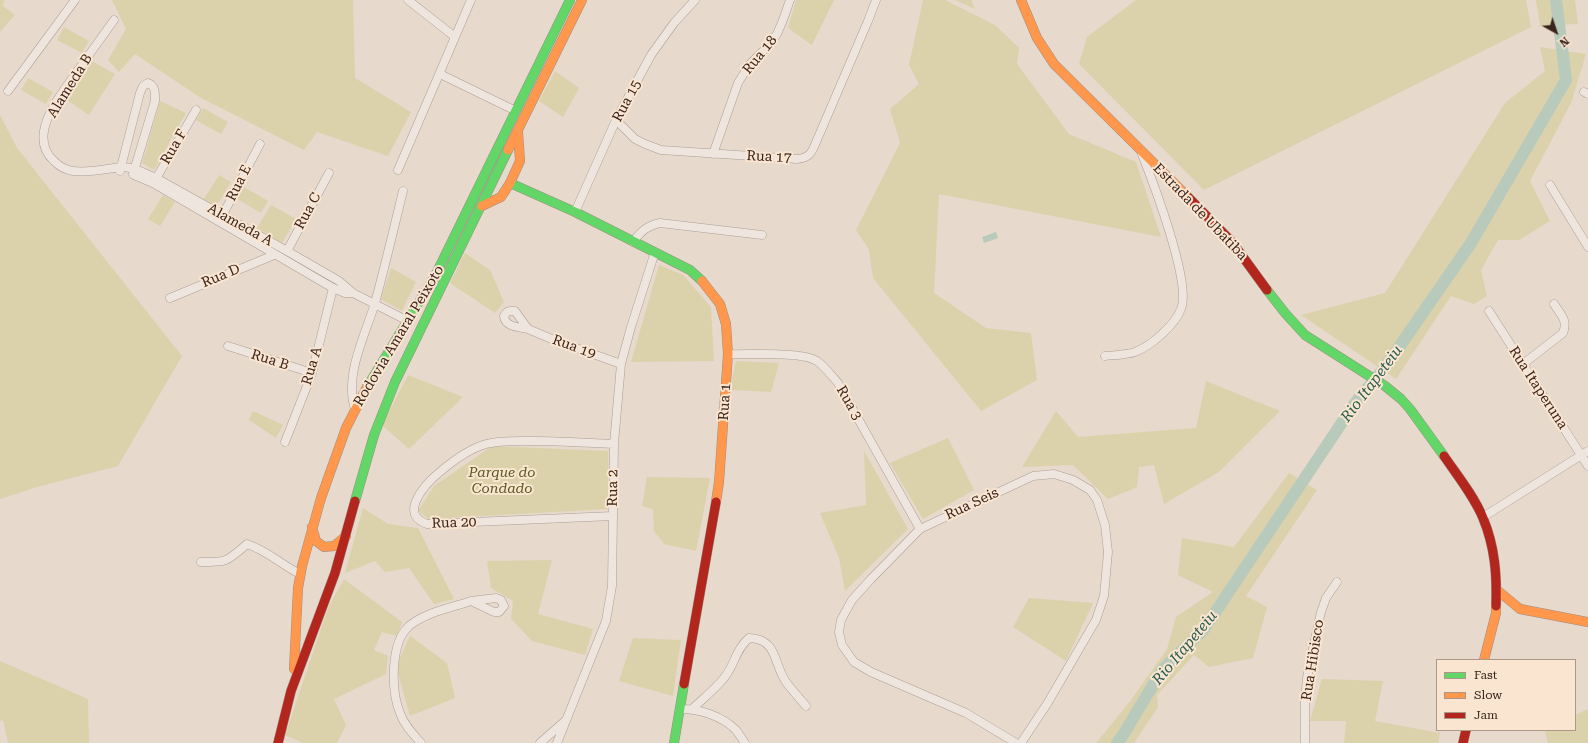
<!DOCTYPE html>
<html>
<head>
<meta charset="utf-8">
<style>
	body { margin:0 }
	#map { position:relative; width:1588px; height:743px; overflow:hidden; background:#e7d9cb; font-family:"Roboto Serif",serif }
	canvas { display:block }
	.legend { position:absolute; left:1436px; top:659px; width:140px; height:72px; box-sizing:border-box; background:#f9e5d0; border:1px solid #ad9888; margin:0; padding:5px 7px; list-style:none; font-size:12px; color:#3b241c }
	.legend li { display:flex; align-items:center; gap:8px; height:20px }
	.legend b { width:20px; border:1px solid #ad9888 }
	.north { position:absolute; left:1536px; top:12px; width:40px; height:40px; -webkit-text-stroke:3px #f9e5d0; paint-order:stroke; rotate:140deg; font-size:11px; font-weight:700; line-height:16px; text-align:center; color:#3b241c }
	.north::after { content:''; display:block; margin:auto; width:14px; height:18px; background:#3b241c; clip-path:polygon(50% 0,100% 100%,50% 72%,0 100%) }
</style>
</head>
<body>
<div id="map">
<canvas width="1588" height="743"></canvas>
<ul class="legend">
<li><b style="height:5px;background:#63d668"></b>Fast</li>
<li><b style="height:5px;background:#ff974d"></b>Slow</li>
<li><b style="height:5px;background:#b3261e"></b>Jam</li>
</ul>
<div class="north">N</div>
</div>
<script>
const context = document.querySelector('canvas').getContext('2d');
context.lineJoin = 'round';
function fillPath(path, color) {
  context.fillStyle = color;
  context.fill(path, 'evenodd');
}
function trace(path, color, width, dash) {
  context.strokeStyle = color;
  context.lineWidth = width;
  context.lineCap = dash ? 'butt' : 'round';
  context.setLineDash(dash || []);
  context.stroke(path);
}
function label(font, color, halo, rows, align = 'center') {
  context.font = font + ' "Roboto Serif",serif';
  context.lineWidth = 4;
  context.setLineDash([]);
  context.textBaseline = 'middle';
  context.strokeStyle = halo;
  context.fillStyle = color;
  for (const [text, x, y, turn = 0] of rows) {
    context.save();
    context.translate(x, y);
    context.rotate((+turn || 0) * Math.PI / 180);
    context.textAlign = isNaN(turn) ? turn : align;
    if (halo) context.strokeText(text, 0, 0);
    context.fillText(text, 0, 0);
    context.restore();
  }
}
fillPath(new Path2D(`
	M 0,0 L 4,0 L 3,6 L 15,15 L 0,32 Z
	M 112,0 L 353,0 L 355,78 L 411,112 L 388,156 L 317,132 L 304,150 L 201,98 L 135,54 L 119,72 L 108,60 L 126,29 Z
	M 796,0 L 834,0 L 812,45 L 788,28 Z
	M 923,0 L 945,0 L 995,25 L 1019,48 L 1017,64 L 1069,134 L 1136,162 L 1161,237 L 939,194 L 934,293 L 986,328 L 1031,333 L 1037,380 L 981,411 L 873,278 L 869,250 L 856,230 L 900,143 L 890,109 L 919,84 L 909,65 Z
	M 955,0 L 971,0 L 975,9 Z
	M 1136,0 L 1526,0 L 1531,27 L 1204,190 L 1079,64 L 1087,37 Z
	M 1536,0 L 1575,0 L 1578,24 L 1540,26 Z
	M 64,27 L 89,41 L 82,53 L 57,40 Z
	M 1540,47 L 1586,54 L 1571,103 L 1530,181 L 1550,221 L 1519,240 L 1498,240 L 1481,270 L 1487,296 L 1474,304 L 1451,296 L 1396,379 L 1301,315 L 1385,293 L 1505,103 L 1545,71 Z
	M 90,60 L 115,74 L 89,115 L 64,98 Z
	M 555,71 L 579,88 L 563,117 L 539,101 Z
	M 28,78 L 53,92 L 46,104 L 21,90 Z
	M 160,101 L 186,113 L 154,170 L 142,163 Z
	M 203,108 L 228,122 L 221,134 L 196,120 Z
	M 0,115 L 17,148 L 182,356 L 118,466 L 37,487 L 0,499 Z
	M 219,175 L 231,182 L 216,207 L 204,199 Z
	M 244,187 L 268,201 L 261,213 L 237,199 Z
	M 163,195 L 175,202 L 160,226 L 148,219 Z
	M 271,205 L 296,219 L 282,243 L 257,228 Z
	M 465,253 L 490,270 L 504,302 L 495,313 L 450,283 Z
	M 659,265 L 683,275 L 711,307 L 714,361 L 631,362 Z
	M 391,268 L 416,282 L 402,311 L 381,299 Z
	M 736,361 L 779,363 L 771,392 L 730,390 Z
	M 408,375 L 463,397 L 409,449 L 382,425 Z
	M 1206,381 L 1280,411 L 1219,472 L 1164,504 L 1154,465 L 1139,467 L 1137,487 L 1108,499 L 1073,465 L 1022,467 L 1056,411 L 1078,437 L 1196,428 Z
	M 253,411 L 283,425 L 276,438 L 249,420 Z
	M 948,438 L 974,490 L 923,519 L 890,463 Z
	M 492,446 L 608,451 L 608,509 L 429,519 L 418,511 L 434,486 Z
	M 864,451 L 908,529 L 845,591 L 839,558 L 820,513 L 866,505 Z
	M 1289,473 L 1317,490 L 1246,596 L 1267,607 L 1253,658 L 1209,667 L 1194,655 L 1157,695 L 1158,707 L 1134,743 L 1096,743 L 1131,700 L 1167,649 L 1176,617 L 1213,592 L 1178,575 L 1182,538 L 1234,547 Z
	M 647,477 L 710,478 L 696,551 L 664,544 L 654,531 L 653,509 L 642,506 Z
	M 363,508 L 388,524 L 418,528 L 454,599 L 434,604 L 409,568 L 385,572 L 375,561 L 345,573 Z
	M 552,560 L 538,614 L 593,629 L 585,655 L 532,641 L 511,619 L 513,601 L 491,588 L 487,561 Z
	M 344,579 L 402,622 L 397,636 L 382,632 L 374,650 L 388,656 L 386,674 L 334,699 L 346,725 L 337,743 L 303,743 L 285,735 L 328,608 Z
	M 1029,598 L 1093,603 L 1066,661 L 1013,627 Z
	M 410,636 L 447,663 L 455,698 L 410,716 L 396,666 Z
	M 633,638 L 681,640 L 673,696 L 619,681 Z
	M 0,661 L 88,699 L 89,743 L 8,743 L 3,720 L 0,721 Z
	M 1322,679 L 1383,681 L 1375,721 L 1440,733 L 1438,743 L 1344,743 L 1346,721 L 1310,721 Z
	M 1588,709 L 1588,743 L 1548,743 L 1545,731 L 1575,730 L 1575,715 Z`), '#dbd2ac');
fillPath(new Path2D(`
	M 996,232 L 998,238 L 984,243 L 982,237 Z`), '#b7cabb');
trace(new Path2D(`
	M 1117,743 L 1123,735 L 1162,670 L 1204,629 L 1355,403 L 1386,366 L 1471,243 L 1566,80 L 1556,0`), '#b7cabb', 12);
const street = new Path2D(`
	M 408,0 L 455,37
	M 114,20 C 101,38 89,55 76,73 C 65,89 47,111 44,131 C 42,143 45,153 54,161 C 59,166 66,170 73,171 C 89,173 106,169 121,167 C 132,166 146,174 156,178 L 287,251 L 339,281 L 353,293 L 408,321
	M 440,74 L 516,111
	M 8,91 L 75,0
	M 1584,92 L 1588,94
	M 616,120 L 635,139 L 645,144 L 661,150 L 797,159 C 806,158 810,156 814,147 L 868,21 L 876,0
	M 713,154 L 738,83 L 749,65 L 766,48 L 777,34 L 783,20 L 790,0
	M 398,170 L 471,0
	M 120,171 L 140,93 L 143,86 L 148,83 C 156,86 155,94 155,101 L 133,174
	M 134,175 L 153,183 L 333,288 L 345,293 L 353,293
	M 154,182 L 196,110
	M 1550,185 L 1588,247
	M 575,212 L 616,120 L 651,55 L 674,23 L 695,0
	M 220,220 L 260,144
	M 633,242 C 641,231 647,226 660,223 L 762,235
	M 287,251 L 329,173
	M 170,298 L 274,255
	M 510,311 L 515,311 L 528,329 C 518,327 505,327 504,316 L 507,312 Z
	M 1489,311 L 1588,466
	M 528,329 L 554,340 L 621,364
	M 228,346 L 312,373
	M 728,354 C 748,355 802,351 817,361 C 825,367 832,376 838,383 L 920,529
	M 1105,356 C 1115,355 1126,355 1135,352 C 1151,346 1175,325 1181,309 C 1192,284 1153,182 1142,154
	M 1523,364 L 1563,333 C 1568,320 1561,315 1554,304
	M 355,409 C 344,375 365,336 375,303 C 385,266 394,228 403,191
	M 285,442 L 312,373 L 333,288
	M 613,516 L 427,524 C 416,520 411,513 416,501 C 421,489 431,479 441,471 C 454,460 469,449 486,444 C 501,440 518,441 534,441 C 561,441 588,443 614,444
	M 1483,517 L 1588,451
	M 201,562 C 228,562 226,562 247,544 C 268,551 280,564 300,574
	M 496,598 L 501,600 L 504,606 L 499,612 L 494,612 L 471,601 Z
	M 680,709 C 700,709 722,716 736,730 C 739,734 742,739 745,743
	M 692,709 C 703,699 715,689 724,678 C 735,665 735,650 749,638 C 778,639 773,663 786,682 C 792,690 799,698 806,706
	M 421,743 C 413,734 404,725 400,713 C 391,691 390,643 409,626 C 426,612 451,608 471,601
	M 540,743 L 565,721
	M 557,743 L 606,621 L 612,586 L 614,444 L 621,364 L 631,327 L 655,252
	M 1016,743 L 966,713 L 871,672 L 854,662 L 842,645 L 839,632 L 841,620 L 852,600 L 871,579 L 920,529 L 1033,476 L 1054,474 L 1073,480 L 1090,490 L 1097,500 L 1105,525 L 1108,552 L 1104,596 L 1096,620 L 1047,704 L 1021,743
	M 1305,743 L 1305,701 L 1307,678 L 1317,630 L 1321,612 L 1326,598 L 1337,582`);
const fast = new Path2D(`
	M 510,183 L 575,212 L 690,270 L 702,281
	M 1267,290 L 1285,313 L 1305,335 L 1385,386 L 1401,399 L 1410,409 L 1444,456
	M 367,387 L 435,276 L 570,0
	M 355,501 L 374,435 L 395,382 L 508,150
	M 674,743 L 684,684`);
const slow = new Path2D(`
	M 1021,0 L 1037,38 L 1054,64 L 1184,193
	M 508,150 L 582,0
	M 482,206 L 501,197 L 510,183 L 520,161 L 518,132
	M 702,281 L 720,304 L 726,324 L 728,354 L 719,482 L 716,502
	M 312,527 L 316,541 L 324,547 L 334,546 L 346,536
	M 1497,590 L 1520,609 L 1588,622
	M 1484,660 L 1496,613 L 1496,606
	M 294,669 L 298,588 L 302,566 L 321,498 L 346,428 L 367,387`);
const jam = new Path2D(`
	M 1184,193 L 1232,242 L 1267,290
	M 1444,456 C 1457,475 1474,496 1483,518 C 1495,547 1497,575 1496,606
	M 684,684 L 716,502
	M 278,743 L 291,691 L 335,573 L 355,501
	M 1463,743 L 1466,730`);
trace(street, '#ac9e95', 9);
trace(fast, '#9b8e85', 10);
trace(slow, '#9b8e85', 10);
trace(jam, '#9b8e85', 10);
trace(street, '#eee6de', 8);
trace(fast, '#63d668', 9);
trace(slow, '#ff974d', 9);
trace(jam, '#b3261e', 9);
label('14px', '#3b241c', '#f9e5d0', [
	["Rua 18",760,55,-51],
	["Alameda B",70,86,-58],
	["Rua 15",627,101,-62],
	["Rua F",174,147,-60],
	["Rua 17",769,157,3],
	["Rua E",239,183,-63],
	["Rua C",308,211,-62],
	["Estrada de Ubatiba",1200,212,46],
	["Alameda A",240,225,29],
	["Rua D",221,276,-23],
	["Rodovia Amaral Peixoto",399,336,-59],
	["Rua 19",574,347,20],
	["Rua B",270,360,18],
	["Rua A",312,366,-73],
	["Rua Itaperuna",1538,388,57],
	["Rua 1",725,402,-86],
	["Rua 3",849,403,60],
	["Rua 2",613,488,-89],
	["Rua Seis",972,504,-25],
	["Rua 20",454,523,-2],
	["Rua Hibisco",1313,660,-81]
]);
label('italic 14px', '#575a20', '#f9e5d0', [
	["Parque do",502,473],
	["Condado",502,489]
]);
label('italic 15px', '#295d4f', '#f9e5d0', [
	["Rio Itapeteiu",1372,384,-53],
	["Rio Itapeteiu",1185,648,-50]
]);
</script>
</body>
</html>
